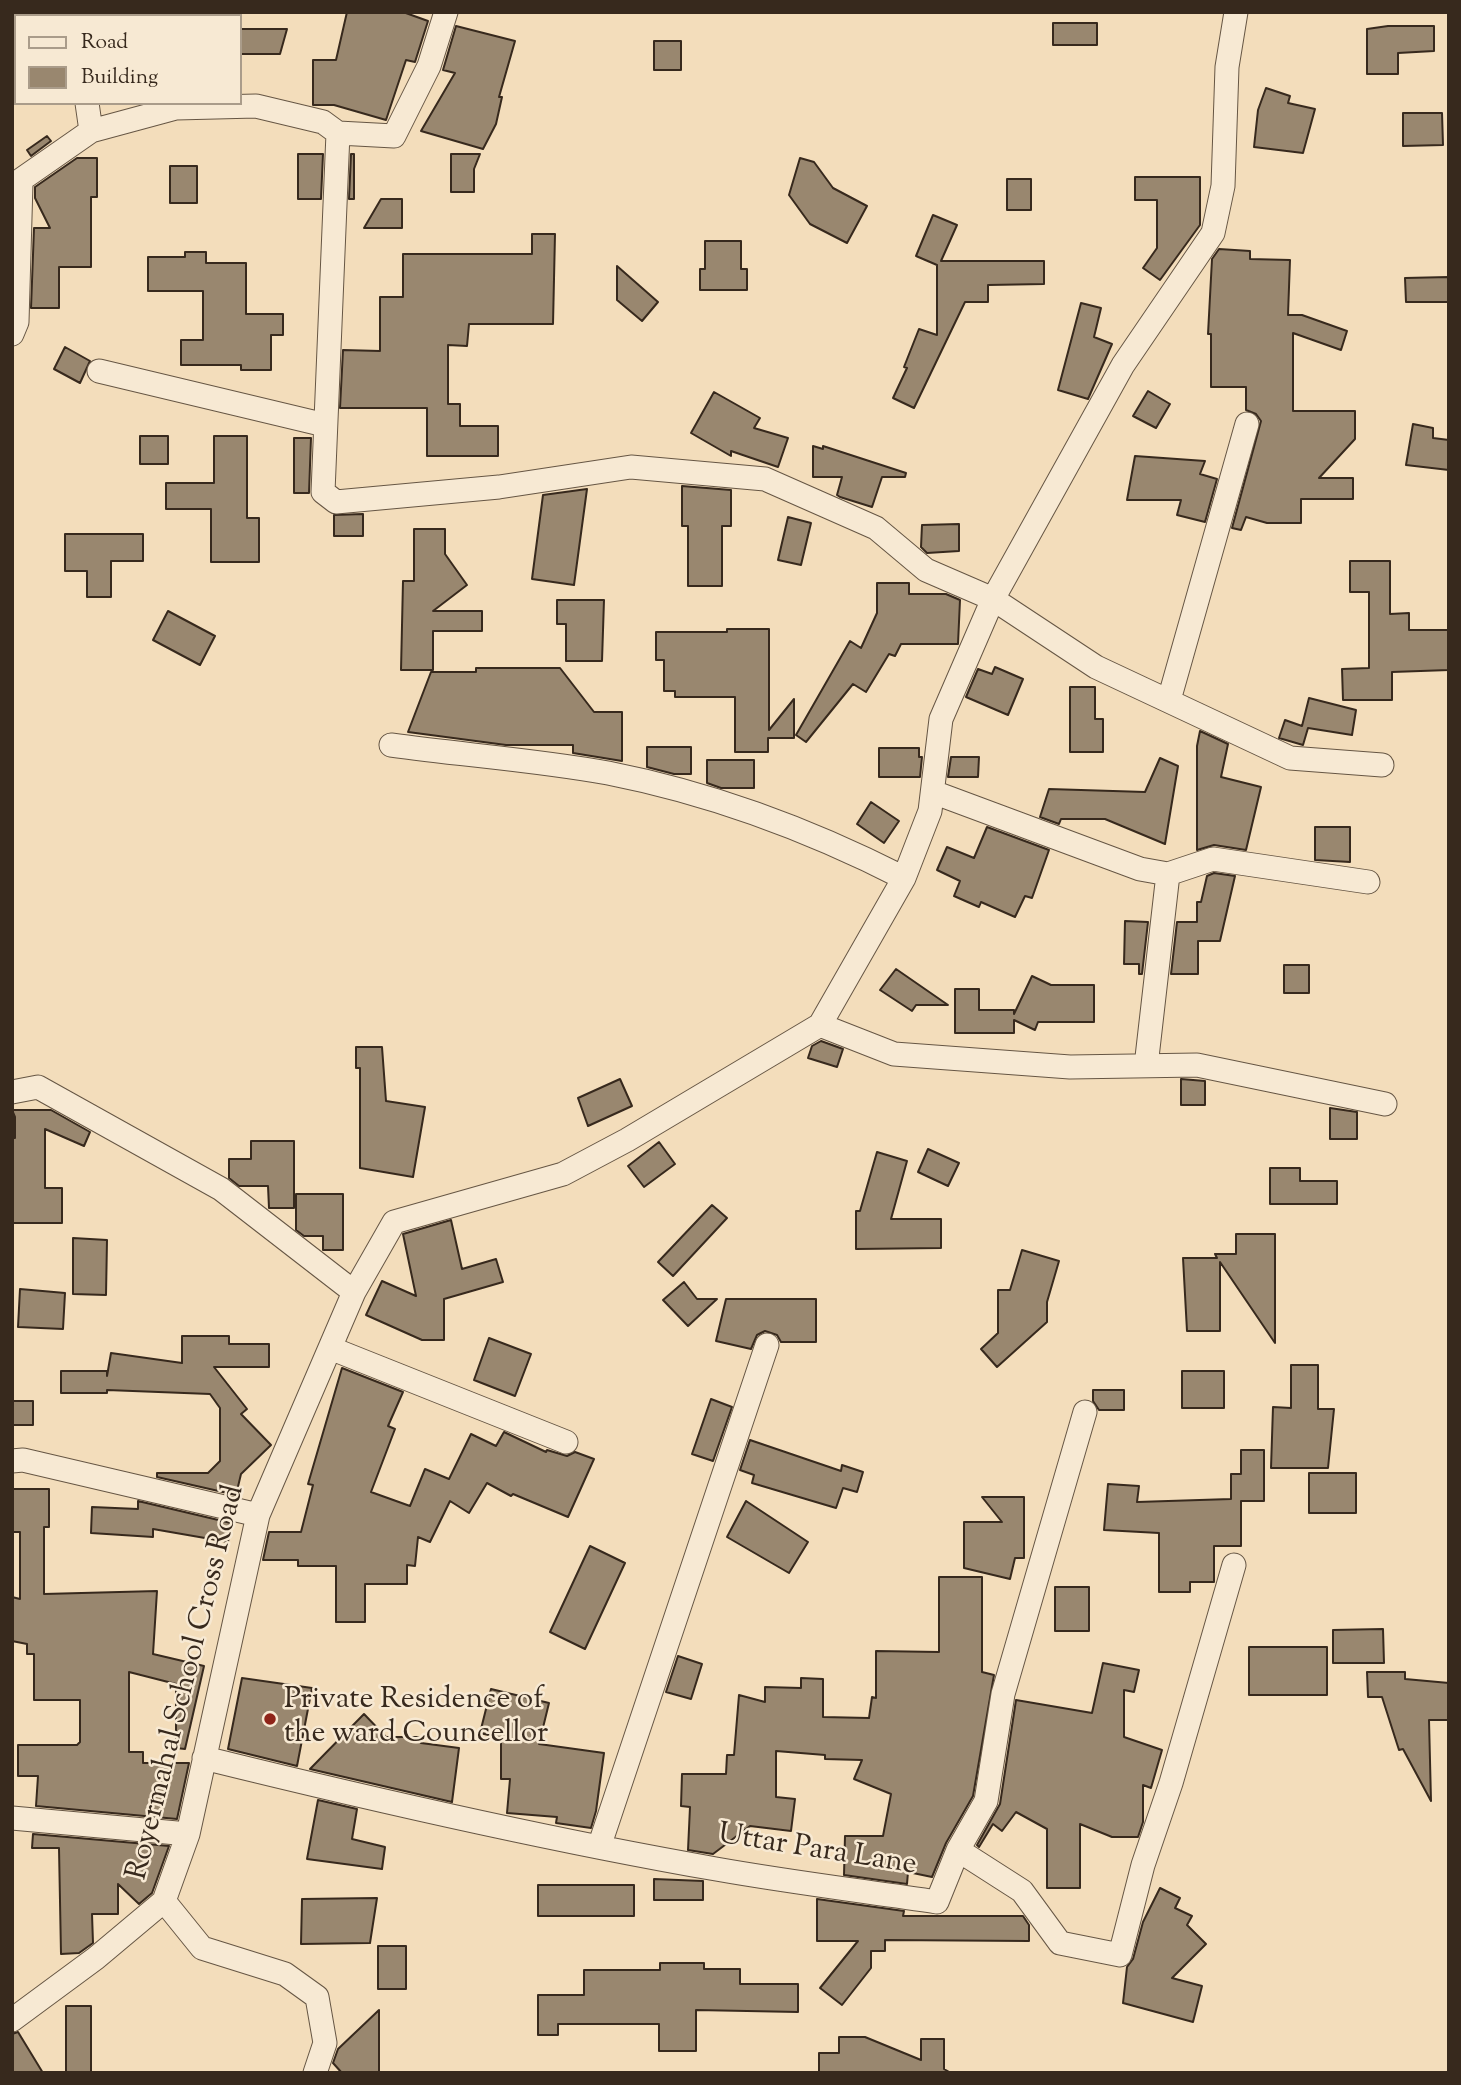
<!DOCTYPE html>
<html>
<head>
<meta charset="utf-8">
<style>
	body { margin:0 }
	#map { position:relative; width:1461px; height:2085px; overflow:hidden; background:#f3ddbb; font-family:"Sorts Mill Goudy",serif }
	canvas { display:block }
	.frame { position:absolute; inset:0; border:14px solid #37291d; pointer-events:none }
	.legend { position:absolute; left:14px; top:14px; width:228px; height:91px; box-sizing:border-box; background:#f7e9d3; border:2px solid #aa9c8a; margin:0; padding:9px 12px; list-style:none; font-size:21px; color:#37291d }
	.legend li { display:flex; align-items:center; gap:14px; height:35px }
	.legend b { width:35px; border:2px solid #aa9c8a }
</style>
</head>
<body>
<div id="map">
<canvas width="1461" height="2085"></canvas>
<div class="frame"></div>
<ul class="legend">
<li><b style="height:9px;background:#f7e9d3"></b>Road</li>
<li><b style="height:19px;background:#99876f"></b>Building</li>
</ul>
</div>
<script>
const context = document.querySelector('canvas').getContext('2d');
context.lineJoin = 'round';
function fillPath(path, color) {
  context.fillStyle = color;
  context.fill(path, 'evenodd');
}
function trace(path, color, width, dash) {
  context.strokeStyle = color;
  context.lineWidth = width;
  context.lineCap = dash ? 'butt' : 'round';
  context.setLineDash(dash || []);
  context.stroke(path);
}
function label(font, color, halo, rows, align = 'center') {
  context.font = font + ' "Sorts Mill Goudy",serif';
  context.lineWidth = 5;
  context.setLineDash([]);
  context.textBaseline = 'middle';
  context.strokeStyle = halo;
  context.fillStyle = color;
  for (const [text, x, y, turn = 0] of rows) {
    context.save();
    context.translate(x, y);
    context.rotate((+turn || 0) * Math.PI / 180);
    context.textAlign = isNaN(turn) ? turn : align;
    if (halo) context.strokeText(text, 0, 0);
    context.fillText(text, 0, 0);
    context.restore();
  }
}
const building = new Path2D(`
	M 347,12 L 403,12 L 428,21 L 415,62 L 406,60 L 386,120 L 334,105 L 313,105 L 313,60 L 336,60 Z
	M 1053,23 L 1097,23 L 1097,45 L 1053,45 Z
	M 456,26 L 515,41 L 499,97 L 502,97 L 496,124 L 483,149 L 421,131 L 455,73 L 443,70 Z
	M 1388,26 L 1434,26 L 1434,51 L 1398,53 L 1398,74 L 1367,74 L 1367,29 Z
	M 240,29 L 287,29 L 280,54 L 240,54 Z
	M 654,41 L 681,41 L 681,70 L 654,70 Z
	M 1266,88 L 1290,96 L 1288,103 L 1315,109 L 1303,153 L 1254,147 L 1258,110 Z
	M 1403,113 L 1442,113 L 1443,145 L 1403,146 Z
	M 47,136 L 51,141 L 31,156 L 27,150 Z
	M 298,154 L 323,154 L 321,199 L 298,199 Z
	M 351,154 L 354,154 L 354,199 L 349,199 Z
	M 451,154 L 480,154 L 474,169 L 474,192 L 451,192 Z
	M 77,158 L 97,158 L 97,197 L 91,197 L 91,267 L 59,267 L 59,308 L 31,308 L 34,228 L 50,228 L 35,198 L 35,187 Z
	M 800,158 L 814,162 L 833,188 L 867,206 L 847,243 L 810,224 L 789,195 Z
	M 170,166 L 197,166 L 197,203 L 170,203 Z
	M 1135,177 L 1200,177 L 1200,225 L 1160,280 L 1143,268 L 1157,248 L 1157,200 L 1135,200 Z
	M 1007,179 L 1031,179 L 1031,210 L 1007,210 Z
	M 381,199 L 402,199 L 402,228 L 364,228 Z
	M 933,215 L 957,225 L 941,261 L 1044,261 L 1044,284 L 988,285 L 988,302 L 965,302 L 914,408 L 893,398 L 907,368 L 904,367 L 919,329 L 937,335 L 937,265 L 916,256 Z
	M 532,234 L 555,234 L 553,324 L 469,324 L 467,346 L 448,345 L 448,404 L 460,404 L 460,426 L 498,426 L 498,456 L 427,456 L 427,408 L 340,408 L 343,350 L 380,351 L 380,297 L 403,297 L 403,254 L 532,254 Z
	M 705,241 L 741,241 L 741,269 L 747,269 L 747,290 L 700,290 L 700,269 L 705,269 Z
	M 1219,249 L 1250,251 L 1250,259 L 1290,260 L 1288,315 L 1302,315 L 1347,331 L 1341,350 L 1293,333 L 1293,411 L 1355,411 L 1355,439 L 1319,478 L 1353,478 L 1353,499 L 1301,499 L 1301,523 L 1267,523 L 1246,517 L 1241,530 L 1232,528 L 1261,421 L 1256,414 L 1246,410 L 1246,387 L 1211,387 L 1211,334 L 1208,334 L 1212,259 Z
	M 185,252 L 206,252 L 206,263 L 246,263 L 246,314 L 283,314 L 283,335 L 271,335 L 271,370 L 241,370 L 241,365 L 181,365 L 181,340 L 203,340 L 203,291 L 148,291 L 148,257 L 185,257 Z
	M 617,266 L 658,302 L 642,321 L 617,300 Z
	M 1449,277 L 1449,302 L 1406,302 L 1405,278 Z
	M 1081,303 L 1101,308 L 1094,337 L 1112,344 L 1088,399 L 1058,390 Z
	M 65,347 L 90,361 L 80,383 L 54,369 Z
	M 1148,391 L 1170,404 L 1156,428 L 1133,416 Z
	M 714,392 L 760,418 L 754,428 L 788,438 L 778,467 L 731,451 L 731,456 L 691,433 Z
	M 1413,424 L 1433,428 L 1433,438 L 1449,440 L 1449,470 L 1406,465 Z
	M 140,436 L 168,436 L 168,464 L 140,464 Z
	M 214,436 L 247,436 L 247,518 L 259,518 L 259,562 L 211,562 L 211,509 L 166,509 L 166,483 L 214,483 Z
	M 294,438 L 311,438 L 309,493 L 294,493 Z
	M 813,446 L 823,449 L 823,446 L 906,473 L 905,477 L 882,477 L 872,507 L 840,497 L 837,495 L 842,477 L 813,477 Z
	M 1135,456 L 1205,461 L 1200,474 L 1217,479 L 1205,522 L 1177,515 L 1181,500 L 1127,500 Z
	M 682,486 L 731,490 L 731,526 L 722,526 L 722,586 L 688,586 L 688,526 L 682,526 Z
	M 587,489 L 574,585 L 532,579 L 543,495 Z
	M 363,514 L 363,536 L 334,536 L 334,515 Z
	M 788,517 L 811,523 L 801,565 L 778,560 Z
	M 959,524 L 959,551 L 927,553 L 921,547 L 922,525 Z
	M 414,529 L 445,529 L 445,554 L 467,585 L 433,611 L 482,611 L 482,631 L 433,631 L 433,670 L 401,670 L 403,581 L 414,581 Z
	M 65,534 L 143,534 L 143,561 L 111,561 L 111,597 L 87,597 L 87,571 L 65,571 Z
	M 1350,561 L 1390,561 L 1390,614 L 1409,613 L 1409,630 L 1449,630 L 1449,670 L 1392,672 L 1392,700 L 1343,700 L 1342,669 L 1369,668 L 1369,592 L 1350,592 Z
	M 877,583 L 909,583 L 909,594 L 946,594 L 960,600 L 958,644 L 901,644 L 895,656 L 889,654 L 866,692 L 853,684 L 806,742 L 796,735 L 850,641 L 861,648 L 877,613 Z
	M 557,600 L 604,600 L 602,661 L 566,661 L 566,624 L 557,624 Z
	M 168,611 L 215,636 L 200,665 L 153,640 Z
	M 727,629 L 769,629 L 769,730 L 794,699 L 794,738 L 768,738 L 768,752 L 735,752 L 735,697 L 675,697 L 675,691 L 664,691 L 664,660 L 656,660 L 656,632 L 727,632 Z
	M 995,667 L 1023,679 L 1008,715 L 966,697 L 978,669 L 992,674 Z
	M 476,668 L 560,668 L 594,712 L 622,712 L 622,761 L 573,753 L 573,745 L 506,745 L 408,732 L 431,672 L 476,672 Z
	M 1070,687 L 1095,687 L 1095,719 L 1103,719 L 1103,752 L 1070,752 Z
	M 1309,698 L 1356,710 L 1352,735 L 1308,728 L 1303,745 L 1279,738 L 1285,720 L 1302,726 Z
	M 1200,731 L 1228,744 L 1221,777 L 1261,787 L 1246,850 L 1214,845 L 1197,850 L 1197,746 Z
	M 647,747 L 691,747 L 691,774 L 674,774 L 647,767 Z
	M 879,748 L 919,748 L 919,757 L 922,757 L 920,777 L 879,777 Z
	M 951,757 L 979,757 L 978,777 L 948,777 Z
	M 1160,758 L 1178,766 L 1165,844 L 1105,819 L 1061,819 L 1059,824 L 1040,817 L 1049,789 L 1145,792 Z
	M 707,760 L 754,760 L 754,788 L 721,788 L 707,783 Z
	M 871,802 L 899,821 L 884,843 L 857,824 Z
	M 987,827 L 1049,850 L 1032,898 L 1025,896 L 1015,917 L 981,902 L 979,907 L 954,896 L 960,881 L 937,870 L 947,847 L 974,858 Z
	M 1315,827 L 1350,827 L 1350,862 L 1315,860 Z
	M 1214,873 L 1235,876 L 1220,941 L 1198,941 L 1198,974 L 1171,974 L 1177,922 L 1197,922 L 1197,902 L 1201,902 L 1207,876 Z
	M 1125,921 L 1148,922 L 1142,974 L 1139,974 L 1139,964 L 1124,964 Z
	M 1284,965 L 1309,965 L 1309,993 L 1284,993 Z
	M 896,969 L 948,1005 L 916,1005 L 912,1011 L 880,990 Z
	M 1032,976 L 1051,985 L 1094,985 L 1094,1022 L 1038,1022 L 1035,1030 L 1014,1020 L 1014,1033 L 955,1033 L 955,989 L 979,989 L 979,1010 L 1014,1010 L 1014,1014 Z
	M 821,1041 L 843,1049 L 837,1067 L 808,1058 L 812,1046 Z
	M 356,1047 L 382,1047 L 386,1101 L 425,1107 L 413,1177 L 360,1168 L 360,1068 L 356,1068 Z
	M 620,1079 L 632,1106 L 588,1126 L 578,1098 Z
	M 1181,1079 L 1205,1081 L 1205,1105 L 1181,1105 Z
	M 1330,1108 L 1357,1112 L 1357,1139 L 1330,1139 Z
	M 12,1110 L 51,1110 L 90,1132 L 84,1146 L 45,1129 L 45,1188 L 62,1188 L 62,1223 L 12,1223 L 12,1138 L 15,1138 L 15,1117 Z
	M 251,1141 L 294,1141 L 294,1208 L 269,1208 L 268,1186 L 239,1186 L 229,1178 L 229,1159 L 251,1159 Z
	M 659,1142 L 675,1164 L 644,1187 L 628,1166 Z
	M 928,1149 L 959,1163 L 948,1186 L 918,1172 Z
	M 877,1152 L 907,1161 L 891,1219 L 941,1219 L 941,1248 L 856,1249 L 856,1211 L 860,1211 Z
	M 1270,1168 L 1300,1168 L 1300,1181 L 1337,1181 L 1337,1204 L 1270,1204 Z
	M 296,1194 L 343,1194 L 343,1250 L 323,1250 L 323,1236 L 304,1236 L 296,1230 Z
	M 712,1205 L 727,1218 L 673,1276 L 658,1262 Z
	M 451,1220 L 462,1269 L 496,1259 L 503,1282 L 444,1299 L 444,1340 L 422,1340 L 366,1315 L 382,1281 L 416,1296 L 403,1234 Z
	M 1236,1234 L 1275,1234 L 1275,1343 L 1220,1262 L 1220,1331 L 1187,1331 L 1183,1258 L 1217,1258 L 1215,1254 L 1236,1254 Z
	M 73,1238 L 107,1240 L 106,1295 L 73,1294 Z
	M 1022,1250 L 1059,1261 L 1047,1302 L 1047,1322 L 997,1367 L 981,1349 L 998,1333 L 998,1290 L 1010,1290 Z
	M 684,1282 L 697,1299 L 717,1299 L 688,1326 L 663,1300 Z
	M 20,1289 L 65,1293 L 63,1329 L 18,1327 Z
	M 726,1299 L 816,1299 L 816,1342 L 781,1342 L 777,1335 L 765,1331 L 757,1335 L 751,1349 L 716,1341 Z
	M 182,1336 L 229,1336 L 229,1344 L 269,1344 L 269,1367 L 214,1367 L 247,1409 L 241,1414 L 271,1445 L 241,1474 L 236,1495 L 157,1477 L 157,1473 L 208,1473 L 220,1461 L 220,1408 L 210,1394 L 107,1390 L 107,1393 L 61,1393 L 61,1371 L 107,1371 L 107,1376 L 111,1353 L 182,1363 Z
	M 489,1338 L 531,1354 L 515,1396 L 474,1380 Z
	M 1291,1365 L 1318,1365 L 1318,1409 L 1334,1409 L 1328,1468 L 1271,1468 L 1273,1407 L 1291,1408 Z
	M 342,1368 L 403,1392 L 388,1426 L 395,1429 L 371,1492 L 410,1506 L 425,1469 L 449,1479 L 471,1434 L 496,1446 L 504,1432 L 546,1452 L 547,1450 L 567,1456 L 575,1452 L 594,1459 L 568,1517 L 513,1494 L 511,1496 L 487,1483 L 469,1513 L 450,1501 L 430,1542 L 418,1537 L 415,1566 L 407,1565 L 407,1584 L 365,1584 L 365,1622 L 336,1622 L 336,1566 L 298,1566 L 298,1560 L 263,1560 L 269,1532 L 301,1532 L 313,1485 L 308,1484 Z
	M 1182,1371 L 1224,1371 L 1224,1408 L 1182,1408 Z
	M 1093,1390 L 1124,1390 L 1124,1410 L 1099,1410 L 1093,1401 Z
	M 711,1399 L 732,1407 L 713,1461 L 692,1454 Z
	M 12,1401 L 33,1401 L 33,1425 L 12,1425 Z
	M 750,1440 L 841,1471 L 842,1465 L 863,1472 L 857,1492 L 843,1488 L 836,1508 L 752,1483 L 754,1475 L 740,1470 Z
	M 1241,1450 L 1264,1450 L 1264,1501 L 1241,1501 L 1241,1546 L 1214,1546 L 1214,1582 L 1190,1582 L 1190,1592 L 1159,1592 L 1159,1533 L 1104,1530 L 1108,1484 L 1139,1486 L 1137,1502 L 1231,1499 L 1231,1474 L 1241,1474 Z
	M 1309,1473 L 1356,1473 L 1356,1513 L 1309,1513 Z
	M 12,1489 L 49,1489 L 49,1527 L 44,1527 L 44,1594 L 157,1591 L 153,1654 L 204,1666 L 185,1749 L 176,1748 L 176,1684 L 129,1672 L 129,1752 L 143,1752 L 143,1763 L 189,1763 L 177,1819 L 36,1806 L 38,1776 L 18,1776 L 18,1745 L 77,1745 L 80,1742 L 80,1700 L 34,1700 L 34,1654 L 27,1654 L 27,1644 L 12,1641 L 12,1597 L 20,1599 L 20,1532 L 12,1532 Z
	M 982,1497 L 1024,1497 L 1024,1558 L 1015,1558 L 1010,1579 L 964,1568 L 964,1522 L 1002,1522 Z
	M 138,1501 L 231,1523 L 228,1542 L 153,1529 L 153,1537 L 91,1533 L 92,1507 L 138,1509 Z
	M 746,1501 L 808,1542 L 789,1573 L 727,1537 Z
	M 590,1546 L 625,1563 L 585,1649 L 550,1632 Z
	M 939,1577 L 982,1577 L 982,1672 L 994,1675 L 973,1796 L 946,1843 L 932,1877 L 908,1872 L 907,1884 L 844,1875 L 845,1836 L 883,1836 L 891,1794 L 854,1779 L 862,1760 L 825,1759 L 825,1755 L 776,1751 L 776,1797 L 795,1799 L 791,1831 L 750,1826 L 713,1854 L 688,1850 L 690,1807 L 681,1806 L 682,1774 L 726,1774 L 727,1755 L 734,1755 L 739,1695 L 765,1702 L 765,1687 L 801,1688 L 801,1678 L 823,1679 L 823,1717 L 869,1718 L 872,1697 L 876,1698 L 876,1651 L 939,1652 Z
	M 1055,1587 L 1089,1587 L 1089,1631 L 1055,1631 Z
	M 1383,1629 L 1384,1663 L 1333,1663 L 1333,1630 Z
	M 1249,1647 L 1327,1647 L 1327,1695 L 1249,1695 Z
	M 678,1656 L 702,1664 L 691,1699 L 666,1692 Z
	M 1103,1663 L 1139,1670 L 1134,1692 L 1124,1690 L 1124,1737 L 1162,1750 L 1151,1788 L 1143,1785 L 1143,1822 L 1138,1837 L 1112,1837 L 1080,1824 L 1080,1888 L 1047,1888 L 1047,1829 L 1016,1812 L 1002,1831 L 993,1824 L 979,1847 L 977,1845 L 1000,1804 L 1016,1700 L 1092,1713 Z
	M 1367,1672 L 1405,1672 L 1405,1679 L 1449,1683 L 1449,1720 L 1429,1720 L 1431,1801 L 1403,1749 L 1399,1750 L 1382,1697 L 1368,1697 Z
	M 242,1678 L 312,1688 L 297,1766 L 228,1749 Z
	M 491,1689 L 549,1703 L 539,1744 L 604,1753 L 596,1811 L 591,1828 L 556,1823 L 557,1817 L 507,1813 L 510,1779 L 501,1779 L 501,1738 L 480,1733 Z
	M 364,1714 L 386,1737 L 421,1737 L 421,1743 L 459,1748 L 452,1802 L 310,1769 Z
	M 318,1800 L 357,1809 L 352,1839 L 385,1847 L 382,1869 L 307,1859 Z
	M 33,1834 L 169,1846 L 152,1893 L 139,1904 L 118,1884 L 118,1914 L 92,1914 L 93,1943 L 79,1953 L 61,1954 L 59,1848 L 32,1848 Z
	M 654,1879 L 703,1881 L 703,1900 L 654,1900 Z
	M 538,1885 L 634,1885 L 634,1916 L 538,1916 Z
	M 1160,1888 L 1180,1898 L 1175,1908 L 1192,1916 L 1187,1925 L 1206,1944 L 1172,1978 L 1202,1986 L 1193,2022 L 1123,2003 L 1127,1967 L 1133,1959 L 1143,1922 Z
	M 377,1898 L 370,1943 L 301,1944 L 302,1899 Z
	M 817,1899 L 904,1911 L 903,1916 L 1023,1916 L 1029,1925 L 1029,1941 L 885,1940 L 885,1951 L 871,1951 L 871,1968 L 842,2005 L 820,1988 L 858,1941 L 817,1941 Z
	M 378,1946 L 406,1946 L 406,1989 L 378,1989 Z
	M 660,1963 L 704,1963 L 704,1969 L 740,1969 L 740,1984 L 798,1984 L 798,2012 L 696,2010 L 696,2051 L 659,2051 L 659,2024 L 558,2024 L 558,2035 L 538,2035 L 538,1995 L 584,1995 L 584,1970 L 660,1970 Z
	M 66,2006 L 91,2006 L 91,2073 L 66,2073 Z
	M 379,2010 L 379,2073 L 342,2073 L 333,2063 L 338,2049 Z
	M 18,2032 L 43,2073 L 12,2073 L 12,2034 Z
	M 839,2037 L 865,2037 L 921,2060 L 921,2039 L 944,2039 L 944,2069 L 951,2073 L 819,2073 L 819,2053 L 839,2053 Z`);
fillPath(building, '#99876f');
trace(building, '#37291d', 2);
const minor = new Path2D(`
	M 63,12 L 64,16
	M 87,103 L 91,131
	M 338,133 L 394,136 L 429,66 L 446,12
	M 12,186 L 91,131 L 176,108 L 256,106 L 323,122 L 338,133 L 323,492 L 336,502 L 499,487 L 631,467 L 765,479 L 876,528 L 926,570 L 993,599 L 1096,667 L 1290,758 L 1382,765
	M 12,334 L 17,322 L 21,183
	M 99,371 L 325,425
	M 1169,700 L 1247,424
	M 391,745 C 463,755 537,760 608,773 C 710,793 812,831 904,878
	M 933,792 L 1140,869 L 1168,874 L 1146,1066
	M 1168,874 L 1213,859 L 1368,882
	M 820,1025 L 894,1054 L 1070,1067 L 1197,1065 L 1385,1104
	M 12,1092 L 38,1087 L 221,1189 L 354,1292
	M 330,1348 L 566,1442
	M 12,1461 L 23,1460 L 258,1515
	M 204,1758 C 374,1800 544,1839 716,1869 C 789,1882 863,1891 937,1902 L 958,1850 L 1022,1891 L 1060,1943 L 1120,1955 L 1143,1865 L 1171,1783 L 1234,1565
	M 12,1818 L 188,1834
	M 599,1847 L 767,1345
	M 958,1850 L 986,1801 L 1003,1694 L 1085,1412
	M 164,1901 L 202,1948 L 285,1974 L 317,1997 L 325,2043 L 315,2073
	M 12,2020 L 96,1958 L 164,1901 L 188,1834 L 258,1515 L 354,1292 L 394,1222 L 563,1174 L 627,1140 L 820,1025 L 904,878 L 930,811 L 941,719 L 993,599 L 1123,365 L 1213,233 L 1223,186 L 1227,67 L 1236,12`);
trace(minor, '#665644', 25);
trace(minor, '#f7e9d3', 23);
for (const [x, y, r, color] of [
	[270,1719,7,"#8f2418"]
]) {
  const dot = new Path2D();
  dot.arc(x, y, r, 0, 2 * Math.PI);
  context.fillStyle = color;
  context.fill(dot);
  trace(dot, '#f7e9d3', 2.5);
}
label('30px', '#37291d', '#f7e9d3', [
	["Royermahal School Cross Road",188,1683,-76],
	["Uttar Para Lane",817,1852,9]
]);
label('30px', '#37291d', '#f7e9d3', [
	["Private Residence of",284,1702],
	["the ward Councellor",284,1736]
], 'left');
</script>
</body>
</html>
